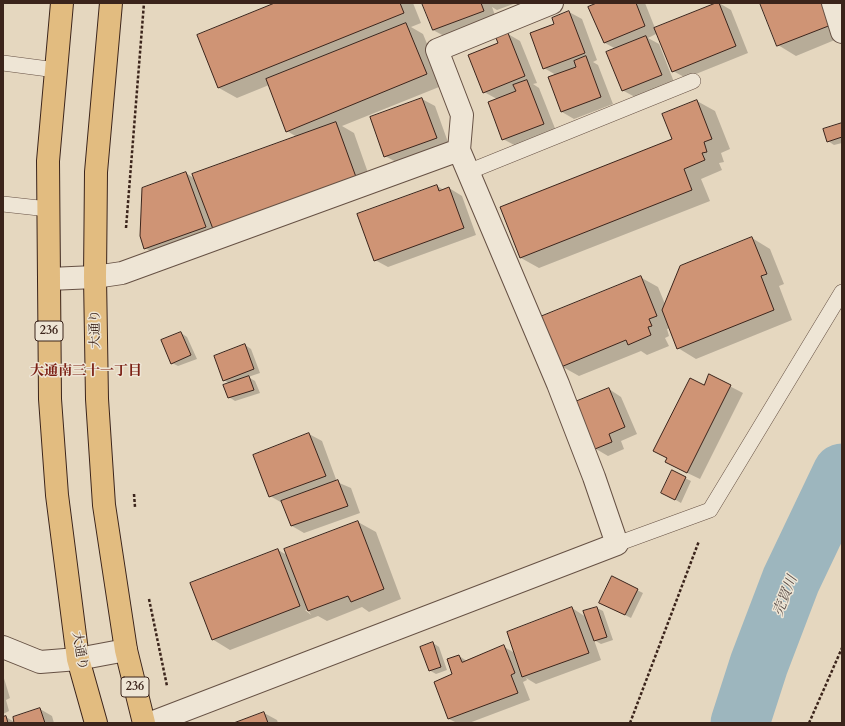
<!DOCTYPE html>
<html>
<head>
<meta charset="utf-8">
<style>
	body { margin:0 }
	#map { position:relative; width:845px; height:726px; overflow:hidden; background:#e5d7bf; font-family:Cardo,serif }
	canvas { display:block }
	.frame { position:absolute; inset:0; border:4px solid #3b241b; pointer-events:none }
</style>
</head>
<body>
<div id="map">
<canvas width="845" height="726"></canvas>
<div class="frame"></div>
</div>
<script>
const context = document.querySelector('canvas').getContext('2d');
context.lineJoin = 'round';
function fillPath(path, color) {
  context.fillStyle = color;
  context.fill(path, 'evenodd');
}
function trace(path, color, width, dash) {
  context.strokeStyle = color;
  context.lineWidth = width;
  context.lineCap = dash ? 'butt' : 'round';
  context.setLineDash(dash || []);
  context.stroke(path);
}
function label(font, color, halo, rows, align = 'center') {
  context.font = font + ' Cardo,"Noto Serif JP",serif';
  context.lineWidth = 3;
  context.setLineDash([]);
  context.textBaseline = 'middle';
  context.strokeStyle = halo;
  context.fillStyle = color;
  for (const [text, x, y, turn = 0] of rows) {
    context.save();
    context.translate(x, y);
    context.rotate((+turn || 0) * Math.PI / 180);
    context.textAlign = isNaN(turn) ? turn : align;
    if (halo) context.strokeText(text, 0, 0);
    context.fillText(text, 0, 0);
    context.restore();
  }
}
fillPath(new Path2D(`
	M 277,3 L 413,3 L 421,23 L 411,27 L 423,34 L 444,85 L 342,126 L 354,133 L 373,187 L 158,255 L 145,248 L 186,173 L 195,179 L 297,137 L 287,131 L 269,85 L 237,98 L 219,88 L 198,35 Z
	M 423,3 L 516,3 L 497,10 L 492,7 L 496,18 L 446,37 L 433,30 Z
	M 599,3 L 645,3 L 655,28 L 719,3 L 731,10 L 748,53 L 686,78 L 673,71 L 658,33 L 648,38 L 659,44 L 674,82 L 635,97 L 622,90 L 616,49 L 605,43 Z
	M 761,3 L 835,3 L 842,37 L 796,56 L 778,45 Z
	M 569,12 L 582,19 L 597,60 L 593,62 L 598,65 L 613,104 L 574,119 L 562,112 L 556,75 L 544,68 L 555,24 Z
	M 508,34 L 520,41 L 537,83 L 533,84 L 539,88 L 556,131 L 516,146 L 503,139 L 497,99 L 484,92 Z
	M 422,99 L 435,106 L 449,145 L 398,163 L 385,156 L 371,117 Z
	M 697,101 L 715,111 L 730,149 L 721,153 L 724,162 L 719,163 L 722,170 L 701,179 L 710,201 L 539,268 L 521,258 L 502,208 L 673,140 Z
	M 842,124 L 842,143 L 834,145 L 828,141 Z
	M 437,186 L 444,190 L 449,188 L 462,196 L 476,235 L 388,267 L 375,260 Z
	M 752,238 L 770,249 L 784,284 L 779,286 L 792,320 L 696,359 L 678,348 L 670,328 L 667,329 L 669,336 L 665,338 L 669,346 L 647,355 L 641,351 L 579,376 L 561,366 L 640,277 L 658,287 L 665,304 Z
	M 181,333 L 187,337 L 197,359 L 178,366 L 172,363 Z
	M 245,345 L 251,349 L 260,373 L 248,377 L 255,381 L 260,393 L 235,401 L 229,397 L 230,384 L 224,380 Z
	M 710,376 L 743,393 L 700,479 L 679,469 L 668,459 L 654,451 L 704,386 Z
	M 609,389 L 621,397 L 637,434 L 621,441 L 624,449 L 608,456 L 596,449 Z
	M 309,434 L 322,441 L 337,482 L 351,488 L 360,513 L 304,533 L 292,526 L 284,504 L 270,496 Z
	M 685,478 L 691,481 L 681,503 L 669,496 Z
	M 358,522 L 376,532 L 401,599 L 369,612 L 362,607 L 327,621 L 318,616 L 230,650 L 212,639 L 278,550 L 287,555 ZM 305,610 L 308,610 L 311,615 Z
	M 637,590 L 643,593 L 631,618 L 607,606 Z
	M 572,608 L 586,617 L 597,608 L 603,611 L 613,640 L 601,644 L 594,640 L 601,660 L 536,684 L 526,678 L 527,680 L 523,682 L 530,700 L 469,723 L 457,723 L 449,719 L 454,675 L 459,656 L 467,661 L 504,647 L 515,653 Z
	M 433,643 L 439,647 L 447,670 L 436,674 L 429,670 Z
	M 3,675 L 10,698 L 6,700 L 9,711 L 3,714 Z
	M 40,709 L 52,716 L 54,723 L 3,723 L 3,718 L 6,717 L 16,723 Z
	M 264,713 L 277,720 L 278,723 L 237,723 Z`), '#0003');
trace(new Path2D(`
	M 740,723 L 759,664 L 791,580 L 842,473`), '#9db6be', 59);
const building = new Path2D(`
	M 275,3 L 400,3 L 404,13 L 218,88 L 197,35 Z
	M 422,3 L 481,3 L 484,11 L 433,30 Z
	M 597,3 L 636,3 L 645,26 L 604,43 L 588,7 Z
	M 716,3 L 719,3 L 736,46 L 672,72 L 654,28 Z
	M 760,3 L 822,3 L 831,25 L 777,46 Z
	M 569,11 L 585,53 L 543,69 L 530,33 L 554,24 L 552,18 Z
	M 406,23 L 427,74 L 286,132 L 266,79 Z
	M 508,33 L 525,76 L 483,93 L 468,55 L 498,43 L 496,38 Z
	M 646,36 L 662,75 L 622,91 L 606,52 Z
	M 586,56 L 601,97 L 561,112 L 548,77 L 576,67 L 574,61 Z
	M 527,80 L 544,124 L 502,140 L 488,102 L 516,91 L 513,85 Z
	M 422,98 L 437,138 L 384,157 L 370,117 Z
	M 697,100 L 712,139 L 704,142 L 707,152 L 702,153 L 705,160 L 684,169 L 692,190 L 520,258 L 500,207 L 672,139 L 662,114 Z
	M 336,122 L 356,177 L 213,229 L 192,174 Z
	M 842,123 L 842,137 L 827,142 L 823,129 Z
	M 186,172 L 206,227 L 144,249 L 140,236 L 142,188 Z
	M 437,185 L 439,191 L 449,187 L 464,228 L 374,261 L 357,214 Z
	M 752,237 L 767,274 L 761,276 L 774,310 L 677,349 L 662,310 L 680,266 Z
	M 641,276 L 657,316 L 649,319 L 652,326 L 648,327 L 651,335 L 628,345 L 626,340 L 561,367 L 540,317 Z
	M 181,332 L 191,355 L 171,364 L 161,340 Z
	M 245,344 L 254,369 L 223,381 L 214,356 Z
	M 709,374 L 731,385 L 687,473 L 665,462 L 667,458 L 653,451 L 690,378 L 704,385 Z
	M 249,376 L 254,390 L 228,398 L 223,385 Z
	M 609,388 L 625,427 L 609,434 L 612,442 L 595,449 L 575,402 Z
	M 309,433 L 326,476 L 269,497 L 253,455 Z
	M 672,470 L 686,477 L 675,500 L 661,493 Z
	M 338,480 L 348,506 L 291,526 L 281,501 Z
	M 358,521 L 384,589 L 351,602 L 348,596 L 308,611 L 284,549 Z
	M 278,549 L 300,606 L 212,640 L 190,583 Z
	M 612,576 L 638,589 L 625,615 L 599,603 Z
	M 572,607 L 589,653 L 522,677 L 507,632 Z
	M 597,607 L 607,637 L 594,641 L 583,611 Z
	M 433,642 L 441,667 L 429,671 L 420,647 Z
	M 504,645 L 515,673 L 511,675 L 518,693 L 448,719 L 434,682 L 452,674 L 447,659 L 459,655 L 462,662 Z
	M 40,708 L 45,723 L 14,723 L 13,717 Z
	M 264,712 L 268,723 L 234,723 Z
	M 6,716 L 8,723 L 3,723 L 3,717 Z`);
fillPath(building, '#cf9475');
trace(building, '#3b241b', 1);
const lane = new Path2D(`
	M 3,63 L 56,70
	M 468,172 L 693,81
	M 3,204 L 48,209
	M 617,544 L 710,510 L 842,292`);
const street = new Path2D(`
	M 833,3 L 842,32
	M 49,279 L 95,277 L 122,273 L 459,150 L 462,115 L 437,50 L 552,3
	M 3,647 L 40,662 L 78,659 L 126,650
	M 151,723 L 617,544 L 594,477 L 558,384 L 459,150`);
const highway = new Path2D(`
	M 62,3 L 48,161 L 50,399 L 57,495 L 78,659 L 96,723
	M 111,3 L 96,172 L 95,277 L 97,399 L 104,505 L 126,650 L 144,723`);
trace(lane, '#665144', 16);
trace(street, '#665144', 24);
trace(highway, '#3b241b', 24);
trace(new Path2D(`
	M 126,228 L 144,3
	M 134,494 L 135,507
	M 149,599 L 167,686
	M 630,723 L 699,541
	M 809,723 L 842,648`), '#3b241b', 2.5, [3, 2]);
trace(lane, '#eee5d5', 15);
trace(street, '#eee5d5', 22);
trace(highway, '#e2bc80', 22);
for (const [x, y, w] of [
	[49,331,28],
	[135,687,28]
]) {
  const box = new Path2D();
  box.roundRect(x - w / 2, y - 10, w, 20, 3);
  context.fillStyle = '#eee5d5';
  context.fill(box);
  trace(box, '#3b241b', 1);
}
label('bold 12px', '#3b241b', null, [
	["236",49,331],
	["236",135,687]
]);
label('13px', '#3b241b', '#eee5d5', [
	["大通り",96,329,-91],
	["大通り",79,651,80]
]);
label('bold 14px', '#7a1f14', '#eee5d5', [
	["大通南三十一丁目",86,372]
]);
label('italic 14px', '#544844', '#eee5d5', [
	["売買川",786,596,-68]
]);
</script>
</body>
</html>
